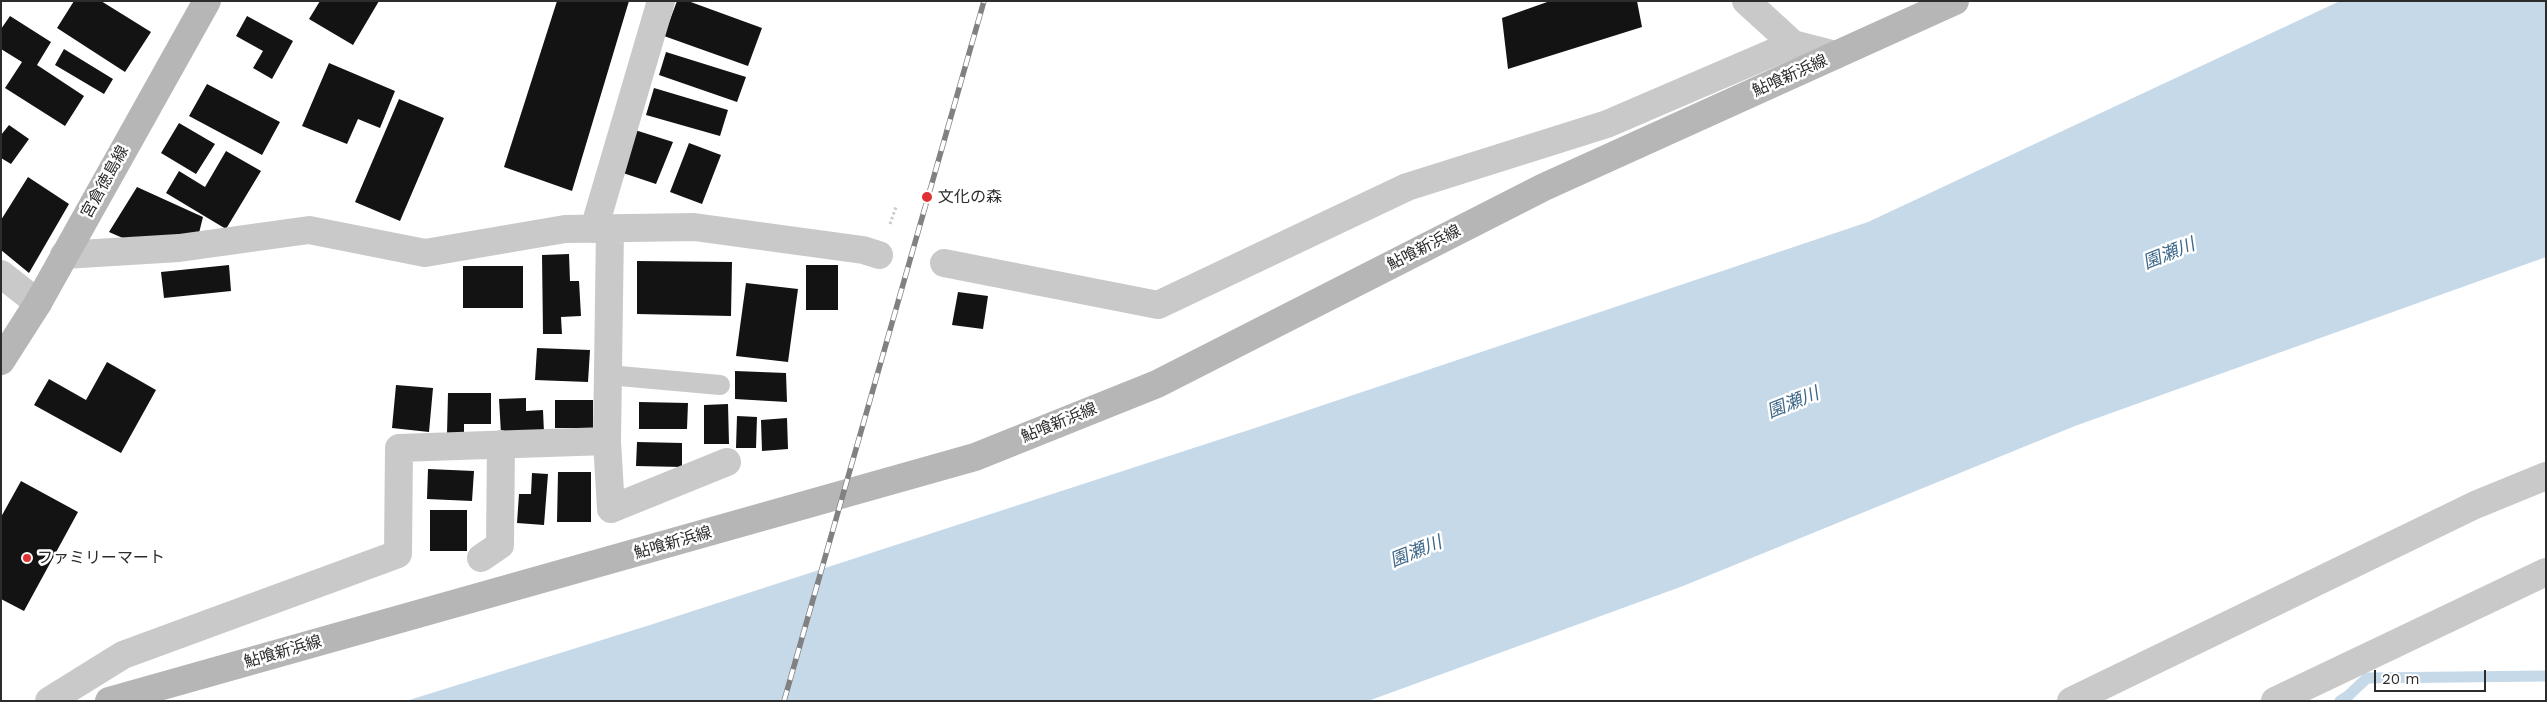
<!DOCTYPE html>
<html>
<head>
<meta charset="utf-8">
<style>
	body { margin:0 }
	#map { position:relative; width:2547px; height:702px; overflow:hidden; background:#fff; font-family:"Work Sans",sans-serif }
	canvas { display:block }
	.frame { position:absolute; inset:0; border:2px solid #2c2c2c; pointer-events:none }
	.scale { position:absolute; left:2374px; top:670px; width:112px; height:22px; box-sizing:border-box; border:2px solid #2c2c2c; border-top:0; padding-left:6px; font-size:15px; line-height:18px; white-space:nowrap; color:#2c2c2c; -webkit-text-stroke:4px #fff; paint-order:stroke }
</style>
</head>
<body>
<div id="map">
<canvas width="2547" height="702"></canvas>
<div class="frame"></div>
<div class="scale">20 m</div>
</div>
<script>
const context = document.querySelector('canvas').getContext('2d');
context.lineJoin = 'round';
function fillPath(path, color) {
  context.fillStyle = color;
  context.fill(path, 'evenodd');
}
function trace(path, color, width, dash) {
  context.strokeStyle = color;
  context.lineWidth = width;
  context.lineCap = dash ? 'butt' : 'round';
  context.setLineDash(dash || []);
  context.stroke(path);
}
function label(font, color, halo, rows, align = 'center') {
  context.font = font + ' "Work Sans","Noto Sans JP",sans-serif';
  context.lineWidth = 5;
  context.setLineDash([]);
  context.textBaseline = 'middle';
  context.strokeStyle = halo;
  context.fillStyle = color;
  for (const [text, x, y, turn = 0] of rows) {
    context.save();
    context.translate(x, y);
    context.rotate((+turn || 0) * Math.PI / 180);
    context.textAlign = isNaN(turn) ? turn : align;
    if (halo) context.strokeText(text, 0, 0);
    context.fillText(text, 0, 0);
    context.restore();
  }
}
fillPath(new Path2D(`
	M 2340,1 L 2546,1 L 2546,257 L 2075,426 L 1683,586 L 1368,701 L 406,701 L 650,625 L 1258,427 L 1868,222 Z`), '#c5d9e9');
trace(new Path2D(`
	M 2340,701 L 2348,696 L 2367,678 L 2546,676`), '#c5d9e9', 11);
fillPath(new Path2D(`
	M 74,1 L 101,1 L 151,32 L 125,72 L 57,28 Z
	M 320,1 L 379,1 L 353,45 L 309,19 Z
	M 557,1 L 629,1 L 572,191 L 504,167 Z
	M 677,1 L 688,1 L 762,28 L 748,66 L 664,36 Z
	M 1550,1 L 1637,1 L 1642,27 L 1508,69 L 1502,18 Z
	M 10,16 L 51,42 L 37,65 L 84,96 L 65,126 L 5,88 L 22,62 L 1,49 L 1,29 Z
	M 247,16 L 293,41 L 272,79 L 253,68 L 263,51 L 236,36 Z
	M 64,49 L 113,79 L 104,94 L 55,65 Z
	M 666,52 L 746,77 L 737,102 L 659,75 Z
	M 329,63 L 395,91 L 380,128 L 358,119 L 347,144 L 302,126 Z
	M 207,84 L 280,122 L 262,155 L 189,116 Z
	M 654,88 L 728,110 L 720,136 L 646,115 Z
	M 399,99 L 444,118 L 400,221 L 355,202 Z
	M 179,123 L 215,144 L 196,174 L 161,153 Z
	M 9,125 L 29,139 L 11,164 L 1,158 L 1,135 Z
	M 635,130 L 673,142 L 656,184 L 620,172 Z
	M 689,143 L 721,155 L 702,204 L 670,192 Z
	M 226,151 L 261,171 L 226,229 L 166,193 L 179,171 L 205,187 Z
	M 28,177 L 69,204 L 29,273 L 1,250 L 1,220 Z
	M 137,187 L 203,217 L 198,237 L 125,239 L 109,232 Z
	M 569,254 L 570,281 L 579,281 L 581,316 L 561,317 L 562,334 L 543,334 L 542,255 Z
	M 637,261 L 732,262 L 731,316 L 637,314 Z
	M 229,265 L 231,291 L 164,298 L 161,272 Z
	M 806,265 L 838,265 L 838,310 L 806,310 Z
	M 463,266 L 523,266 L 523,308 L 463,308 Z
	M 746,283 L 798,289 L 788,362 L 736,356 Z
	M 958,292 L 988,296 L 983,329 L 952,325 Z
	M 537,348 L 590,350 L 588,382 L 535,380 Z
	M 107,362 L 156,390 L 121,453 L 34,405 L 49,379 L 86,400 Z
	M 735,371 L 786,373 L 787,402 L 735,399 Z
	M 396,385 L 433,388 L 429,432 L 392,428 Z
	M 448,393 L 491,393 L 491,424 L 464,424 L 464,434 L 447,434 Z
	M 526,398 L 526,411 L 543,410 L 544,433 L 501,434 L 499,399 Z
	M 555,400 L 593,400 L 593,428 L 555,428 Z
	M 639,402 L 688,403 L 687,429 L 639,429 Z
	M 728,404 L 729,444 L 704,444 L 704,405 Z
	M 737,416 L 757,417 L 756,448 L 736,448 Z
	M 787,418 L 788,449 L 762,451 L 761,420 Z
	M 637,442 L 682,443 L 682,467 L 636,466 Z
	M 428,469 L 474,471 L 472,501 L 427,499 Z
	M 558,472 L 591,472 L 591,522 L 557,522 Z
	M 532,473 L 548,474 L 544,525 L 517,523 L 519,494 L 531,494 Z
	M 21,481 L 78,512 L 24,611 L 1,599 L 1,517 Z
	M 430,510 L 467,510 L 467,551 L 430,551 Z`), '#131313');
trace(new Path2D(`
	M 890,224 L 896,207`), '#c9c9c9', 3, [2.5, 2.5]);
trace(new Path2D(`
	M 608,375 L 720,385`), '#c9c9c9', 20);
trace(new Path2D(`
	M 1746,1 L 1793,44
	M 594,229 L 661,1
	M 64,255 L 179,248 L 309,230 L 425,253 L 565,229 L 694,227 L 863,250 L 879,255
	M 944,263 L 1158,305 L 1407,187 L 1607,124 L 1793,44 L 1836,55
	M 1,274 L 38,303
	M 607,441 L 611,509 L 727,462
	M 481,558 L 500,545 L 501,444
	M 49,701 L 123,655 L 398,554 L 399,448 L 607,441 L 610,229
	M 2071,701 L 2475,505 L 2546,476
	M 2275,701 L 2546,572`), '#c9c9c9', 28);
trace(new Path2D(`
	M 1,361 L 38,303 L 207,1
	M 109,701 L 975,457 L 1157,384 L 1544,187 L 1955,1`), '#b6b6b6', 28);
const rail = new Path2D(`
	M 784,701 L 984,1`);
trace(rail, '#818181', 5.5);
trace(rail, '#fff', 4, [11]);
for (const [x, y, r, color] of [
	[927,197,6,"#df3235"],
	[27,558,5,"#df3235"]
]) {
  const dot = new Path2D();
  dot.arc(x, y, r, 0, 2 * Math.PI);
  context.fillStyle = color;
  context.fill(dot);
  trace(dot, '#fff', 2);
}
label('16px', '#2c2c2c', '#fff', [
	["鮎喰新浜線",1790,76,-24],
	["宮倉徳島線",105,182,-61],
	["鮎喰新浜線",1424,248,-27],
	["鮎喰新浜線",1059,423,-22],
	["鮎喰新浜線",673,543,-16],
	["鮎喰新浜線",283,652,-16]
]);
label('16px', '#2c2c2c', '#fff', [
	["文化の森",938,197],
	["ファミリーマート",37,558]
], 'left');
label('italic 18px', '#3d688a', '#fff', [
	["園瀬川",2169,254,-22],
	["園瀬川",1793,403,-22],
	["園瀬川",1416,552,-22]
]);
</script>
</body>
</html>
